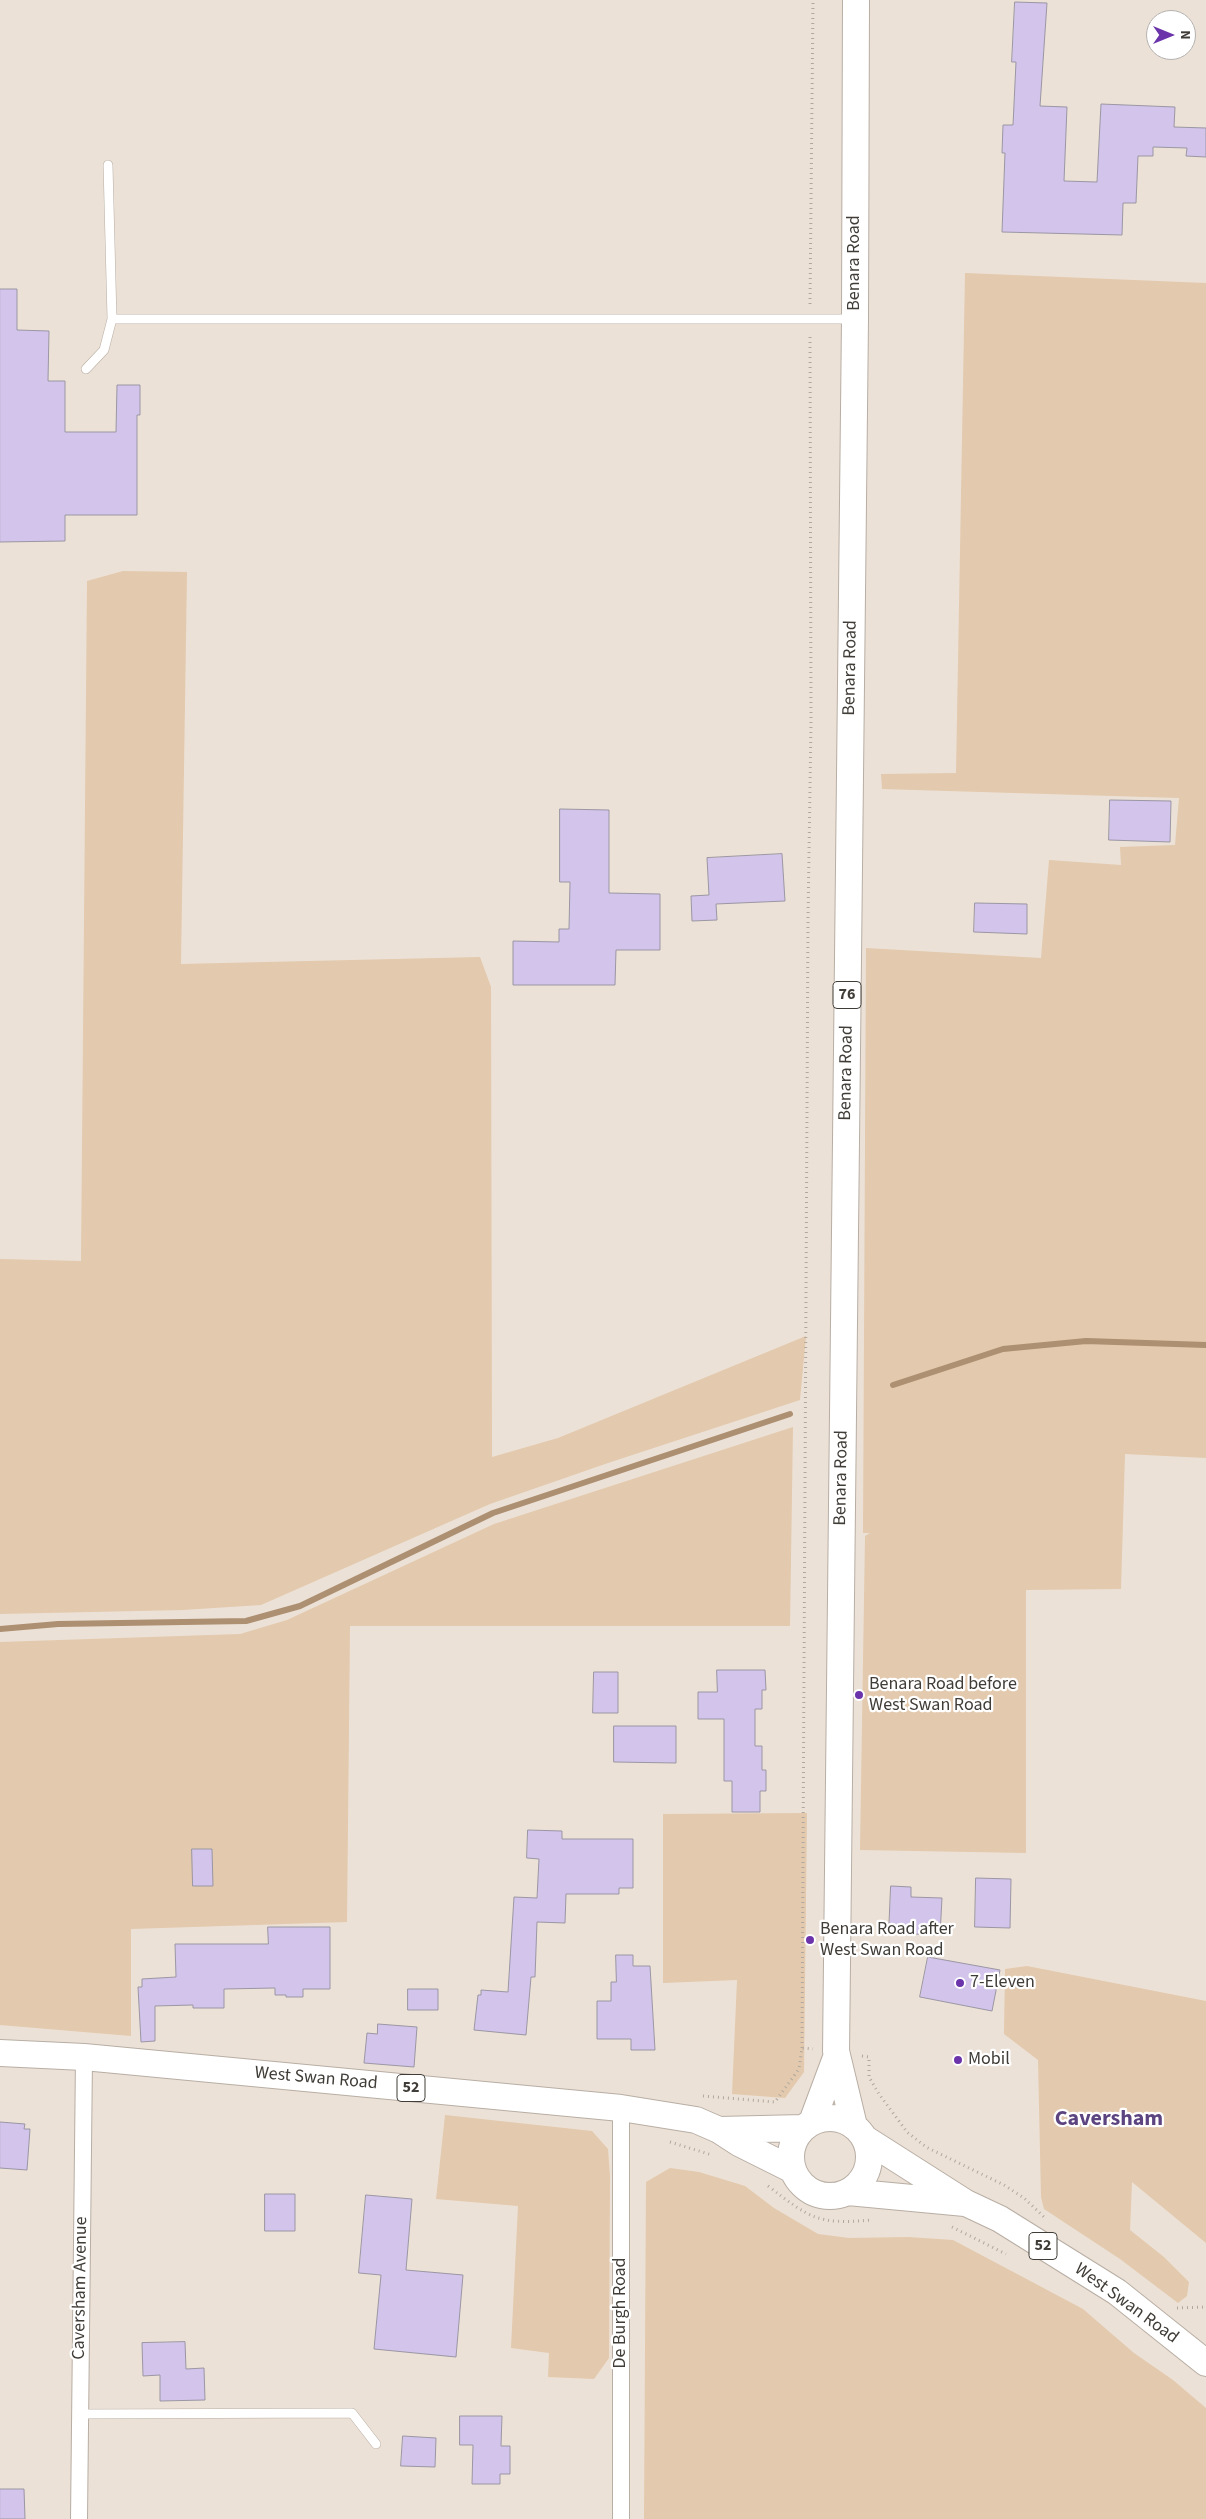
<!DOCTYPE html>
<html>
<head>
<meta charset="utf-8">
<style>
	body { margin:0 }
	#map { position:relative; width:1206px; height:2519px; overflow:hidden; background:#ece1d6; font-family:"Source Sans 3",sans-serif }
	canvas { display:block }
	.north { position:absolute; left:1146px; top:10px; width:50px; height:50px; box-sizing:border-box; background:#fff; border:1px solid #b3b1af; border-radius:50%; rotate:90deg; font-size:14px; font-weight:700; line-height:20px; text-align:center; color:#403c37 }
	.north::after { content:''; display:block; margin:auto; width:18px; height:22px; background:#6b34aa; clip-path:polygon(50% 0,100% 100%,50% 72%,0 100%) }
</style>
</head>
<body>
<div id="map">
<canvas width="1206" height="2519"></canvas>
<div class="north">N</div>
</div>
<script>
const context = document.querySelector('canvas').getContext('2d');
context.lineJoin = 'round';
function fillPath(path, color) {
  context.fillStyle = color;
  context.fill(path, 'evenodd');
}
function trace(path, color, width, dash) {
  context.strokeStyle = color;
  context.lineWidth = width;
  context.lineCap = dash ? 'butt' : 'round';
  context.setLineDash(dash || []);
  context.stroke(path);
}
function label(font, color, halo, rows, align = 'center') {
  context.font = font + ' "Source Sans 3",sans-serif';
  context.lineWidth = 4.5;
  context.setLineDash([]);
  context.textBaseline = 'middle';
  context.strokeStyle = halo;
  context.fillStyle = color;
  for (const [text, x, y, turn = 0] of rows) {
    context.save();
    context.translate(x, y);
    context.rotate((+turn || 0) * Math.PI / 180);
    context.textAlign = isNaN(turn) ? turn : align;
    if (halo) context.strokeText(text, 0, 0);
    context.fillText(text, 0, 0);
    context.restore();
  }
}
fillPath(new Path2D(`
	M 965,273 L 1206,283 L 1206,1458 L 1125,1454 L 1121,1589 L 1026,1590 L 1026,1853 L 860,1850 L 865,1536 L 870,1533 L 863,1533 L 866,948 L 1041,958 L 1049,860 L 1121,865 L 1120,847 L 1175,845 L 1179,798 L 882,789 L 881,774 L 956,773 Z
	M 123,571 L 187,572 L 181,964 L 480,957 L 491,987 L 492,1457 L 558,1438 L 806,1336 L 800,1400 L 608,1463 L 490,1504 L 261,1605 L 183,1610 L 0,1614 L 0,1259 L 81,1261 L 87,581 Z
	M 793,1427 L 790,1626 L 350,1626 L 347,1922 L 131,1929 L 131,2036 L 0,2025 L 0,1642 L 240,1634 L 287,1620 L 494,1524 Z
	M 807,1813 L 804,2072 L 785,2098 L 732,2094 L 737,1980 L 663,1983 L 663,1814 Z
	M 1027,1966 L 1206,2001 L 1206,2243 L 1132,2182 L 1130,2230 L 1164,2257 L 1189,2282 L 1187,2296 L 1178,2303 L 1120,2259 L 1044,2209 L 1041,2197 L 1038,2060 L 1004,2034 L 1005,1969 Z
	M 445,2115 L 592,2131 L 608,2149 L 610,2176 L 609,2358 L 594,2379 L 548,2377 L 549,2353 L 511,2348 L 518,2206 L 436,2199 Z
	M 670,2168 L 699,2172 L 745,2186 L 774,2208 L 818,2234 L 849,2238 L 908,2237 L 953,2240 L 1083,2309 L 1134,2353 L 1173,2380 L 1206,2408 L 1206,2519 L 644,2519 L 646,2182 Z`), '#e3c9ad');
trace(new Path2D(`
	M 893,1385 L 1003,1349 L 1086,1341 L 1206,1345
	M 0,1629 L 58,1624 L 246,1621 L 300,1606 L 493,1513 L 790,1414`), '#ad8f71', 6);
const building = new Path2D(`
	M 1015,2 L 1047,3 L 1040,106 L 1067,107 L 1064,181 L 1097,182 L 1101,104 L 1175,107 L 1174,127 L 1206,128 L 1206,157 L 1186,156 L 1187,148 L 1153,147 L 1153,156 L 1138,156 L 1136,203 L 1123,203 L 1122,235 L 1002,232 L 1005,153 L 1002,153 L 1003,125 L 1013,125 L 1016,62 L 1012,62 Z
	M 0,289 L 17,289 L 17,330 L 49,331 L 48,381 L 65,381 L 65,432 L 116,432 L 117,385 L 140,385 L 140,415 L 137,415 L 137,515 L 65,515 L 65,541 L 0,542 Z
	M 1110,800 L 1171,801 L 1170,842 L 1109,840 Z
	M 560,809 L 609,810 L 609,893 L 660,894 L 660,950 L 616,950 L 615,985 L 513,985 L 513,941 L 559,942 L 559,929 L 569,929 L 570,882 L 560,882 Z
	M 782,854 L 785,901 L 716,904 L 717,920 L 692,921 L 691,896 L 709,895 L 707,858 Z
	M 975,903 L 1027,904 L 1027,934 L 974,932 Z
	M 717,1670 L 765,1670 L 766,1690 L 762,1690 L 762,1709 L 755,1709 L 755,1746 L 762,1746 L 762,1770 L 766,1770 L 766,1791 L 760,1791 L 760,1812 L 732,1812 L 732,1781 L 724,1781 L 724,1719 L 698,1719 L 698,1692 L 717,1692 Z
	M 594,1672 L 618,1672 L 618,1713 L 593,1713 Z
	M 614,1726 L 676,1726 L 676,1763 L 614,1762 Z
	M 528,1830 L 562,1831 L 562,1839 L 633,1839 L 633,1888 L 619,1888 L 619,1894 L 566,1894 L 565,1923 L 537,1922 L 535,1977 L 531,1977 L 526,2035 L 474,2030 L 478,1995 L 481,1995 L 481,1990 L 508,1992 L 514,1897 L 537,1898 L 539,1859 L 527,1858 Z
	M 192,1849 L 212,1849 L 213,1886 L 193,1886 Z
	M 976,1878 L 1011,1879 L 1010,1928 L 975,1927 Z
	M 891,1886 L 911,1887 L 911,1897 L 942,1898 L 940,1935 L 889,1933 Z
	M 268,1927 L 330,1927 L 330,1989 L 303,1989 L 303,1997 L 286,1997 L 286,1995 L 275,1995 L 275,1988 L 224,1989 L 224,2008 L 193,2008 L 193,2005 L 155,2006 L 155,2041 L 141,2042 L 138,1987 L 142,1987 L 142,1979 L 176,1977 L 175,1944 L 268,1944 Z
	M 616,1955 L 633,1955 L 633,1966 L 650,1966 L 655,2050 L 631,2050 L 631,2039 L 597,2039 L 597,2001 L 611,2001 L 611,1982 L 616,1982 Z
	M 928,1957 L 1000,1970 L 992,2011 L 920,1997 Z
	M 408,1989 L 438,1989 L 438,2010 L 408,2010 Z
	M 378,2024 L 417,2027 L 414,2067 L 364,2063 L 367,2033 L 377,2034 Z
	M 0,2122 L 25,2124 L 24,2129 L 30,2129 L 27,2170 L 0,2168 Z
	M 265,2194 L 295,2194 L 295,2231 L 265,2231 Z
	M 366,2195 L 412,2199 L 406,2270 L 463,2275 L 456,2357 L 374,2349 L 381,2275 L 359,2273 Z
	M 185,2342 L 186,2369 L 204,2368 L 205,2400 L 160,2401 L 160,2375 L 143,2376 L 142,2343 Z
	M 460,2416 L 502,2416 L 501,2446 L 510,2446 L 510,2474 L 500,2474 L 500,2484 L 472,2484 L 473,2445 L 460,2445 Z
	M 403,2436 L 436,2438 L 435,2467 L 401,2466 Z
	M 0,2489 L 24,2489 L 25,2519 L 0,2519 Z`);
fillPath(building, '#d2c4eb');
trace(building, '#9a96a3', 1);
const service = new Path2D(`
	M 112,319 L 852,319
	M 86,369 L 104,350 L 112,319 L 108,165
	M 79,2414 L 352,2413 L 376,2444`);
const minor = new Path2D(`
	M 621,2108 L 621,2519
	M 79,2519 L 84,2057`);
const primary = new Path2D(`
	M 0,2053 L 84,2057 L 621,2108 L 696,2120 L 719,2130 L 739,2143 L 793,2170
	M791 2157a39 39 0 1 1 78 0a39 39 0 1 1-78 0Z
	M 812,2122 L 837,2055
	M 854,2126 L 836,2051 L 855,319 L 856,0
	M 719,2130 L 803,2128
	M 864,2138 L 966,2203 L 1000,2219 L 1117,2292 L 1206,2363
	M 848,2192 L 965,2203`);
trace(service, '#b8aea4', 10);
trace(minor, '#b8aea4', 18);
trace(primary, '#b8aea4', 28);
trace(new Path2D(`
	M 810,304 L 813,0
	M 802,2048 L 808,918 L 811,722 L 810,333
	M 862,2056 L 869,2057 L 869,2077 L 879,2094 L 907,2132 L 926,2147 L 1004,2185 L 1024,2198 L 1044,2217
	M 703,2096 L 775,2102 L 799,2069 L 802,2048 L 813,2049
	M 670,2142 L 712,2155
	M 768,2186 C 810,2218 817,2225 871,2220
	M 952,2227 L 1006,2254
	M 1177,2308 L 1206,2307`), '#b0a89f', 3, [1, 4]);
trace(service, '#fff', 9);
trace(minor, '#fff', 16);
trace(primary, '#fff', 26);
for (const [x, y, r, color] of [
	[859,1695,5,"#6b34aa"],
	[810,1940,5,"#6b34aa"],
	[960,1983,5,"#6b34aa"],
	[958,2060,5,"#6b34aa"]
]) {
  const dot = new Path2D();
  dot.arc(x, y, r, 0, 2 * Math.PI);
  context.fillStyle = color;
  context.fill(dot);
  trace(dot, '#fff', 2);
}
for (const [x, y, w] of [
	[847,995,28],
	[411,2088,28],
	[1043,2246,28]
]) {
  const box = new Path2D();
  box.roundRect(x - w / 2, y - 13.5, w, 27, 4);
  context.fillStyle = '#fff';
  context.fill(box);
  trace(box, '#403c37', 1);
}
label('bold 16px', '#403c37', null, [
	["76",847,995],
	["52",411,2088],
	["52",1043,2246]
]);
label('18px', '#403c37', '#fff', [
	["Benara Road",855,263,-90],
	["Benara Road",851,668,-89],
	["Benara Road",847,1073,-89],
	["Benara Road",842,1478,-89],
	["West Swan Road",316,2079,5],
	["Caversham Avenue",81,2288,-89],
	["West Swan Road",1126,2304,36],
	["De Burgh Road",621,2313,-90]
]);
label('18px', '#403c37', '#fff', [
	["Benara Road before",869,1685],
	["West Swan Road",869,1706],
	["Benara Road after",820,1930],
	["West Swan Road",820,1951],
	["7-Eleven",970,1983],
	["Mobil",968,2060]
], 'left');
label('bold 22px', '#5c4481', '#fff', [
	["Caversham",1109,2120]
]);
</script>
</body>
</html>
